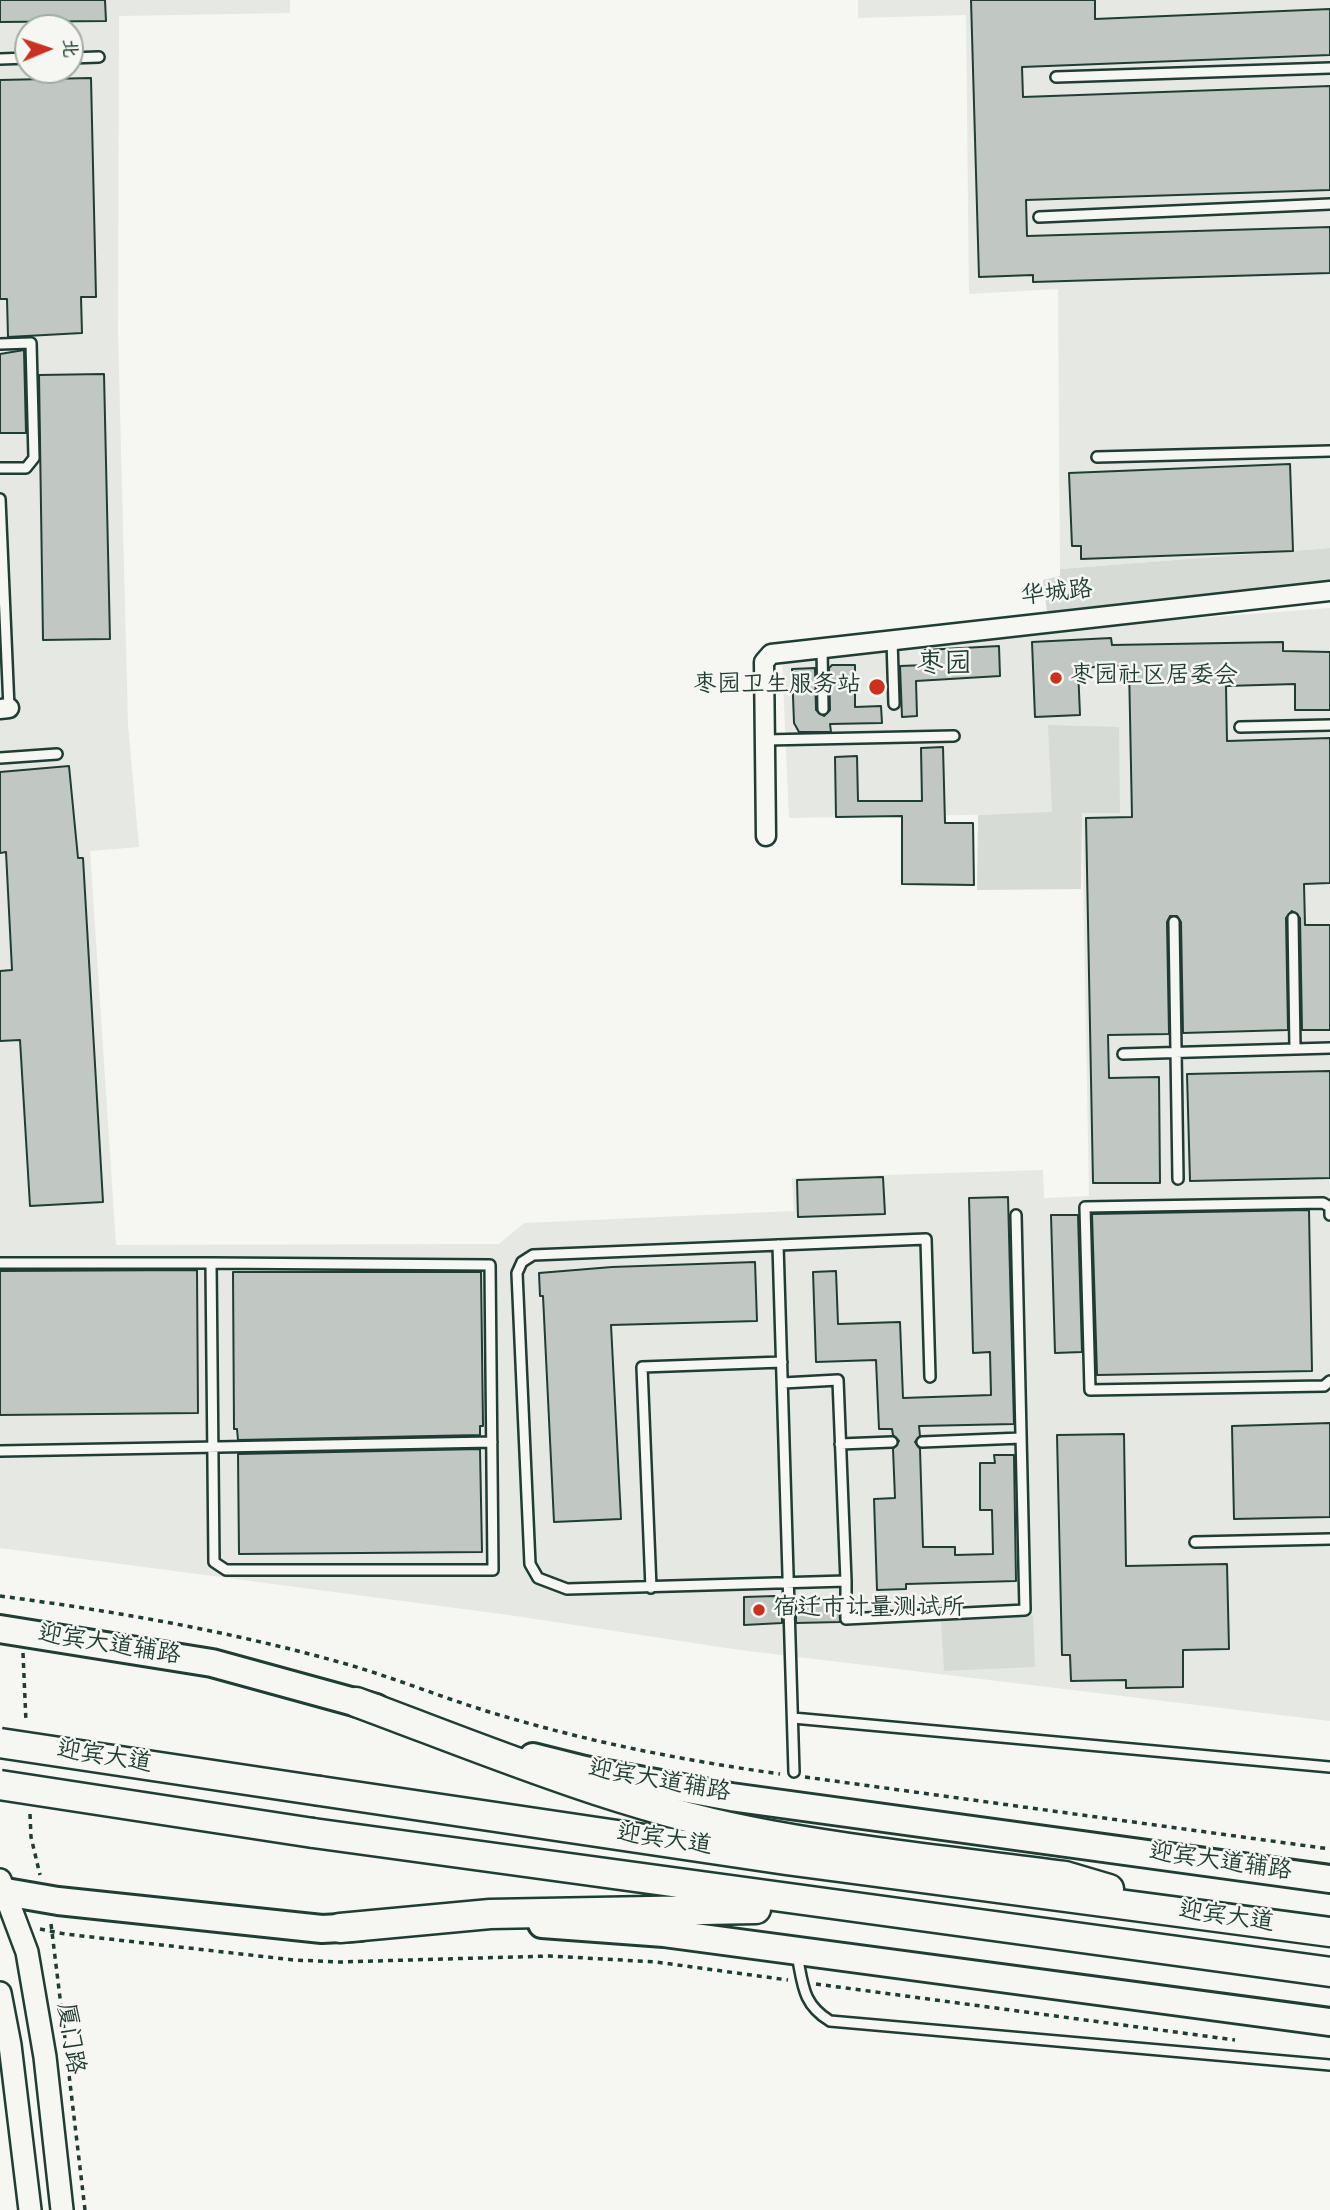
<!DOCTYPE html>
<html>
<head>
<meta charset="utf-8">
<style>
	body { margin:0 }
	#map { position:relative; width:1330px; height:2210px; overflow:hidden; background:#f6f6f2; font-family:"Indie Flower","LXGW WenKai TC",sans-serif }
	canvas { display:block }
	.north { position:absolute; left:14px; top:14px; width:70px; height:70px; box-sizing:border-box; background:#f6f6f2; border:2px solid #a0aca6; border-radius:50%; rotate:88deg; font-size:19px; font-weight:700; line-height:28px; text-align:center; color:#1f3d34 }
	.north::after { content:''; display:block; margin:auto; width:24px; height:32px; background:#c8321e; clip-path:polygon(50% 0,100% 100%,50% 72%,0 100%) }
</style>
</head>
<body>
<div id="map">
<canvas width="1330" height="2210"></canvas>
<div class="north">北</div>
</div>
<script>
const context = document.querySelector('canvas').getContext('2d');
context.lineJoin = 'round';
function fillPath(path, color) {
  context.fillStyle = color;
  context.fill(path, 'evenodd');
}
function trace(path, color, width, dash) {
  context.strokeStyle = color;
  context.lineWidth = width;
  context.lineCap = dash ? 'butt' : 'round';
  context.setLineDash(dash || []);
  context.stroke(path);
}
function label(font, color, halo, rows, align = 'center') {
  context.font = font + ' "Indie Flower","LXGW WenKai TC",sans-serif';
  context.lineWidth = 5;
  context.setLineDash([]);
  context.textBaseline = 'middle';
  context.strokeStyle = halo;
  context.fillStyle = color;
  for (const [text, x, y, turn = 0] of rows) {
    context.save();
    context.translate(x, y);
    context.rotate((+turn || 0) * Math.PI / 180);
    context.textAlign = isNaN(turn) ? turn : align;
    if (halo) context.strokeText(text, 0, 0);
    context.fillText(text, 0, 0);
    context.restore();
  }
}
fillPath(new Path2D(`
	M 0,0 L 290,0 L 290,13 L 119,16 L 118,332 L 128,725 L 139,847 L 90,851 L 116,1245 L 499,1244 L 524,1223 L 794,1211 L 792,1178 L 1043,1170 L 1044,1198 L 1089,1196 L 1082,813 L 789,818 L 782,658 L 1119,624 L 1330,608 L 1330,1721 L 740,1650 L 509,1615 L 0,1548 ZM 28,28 L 70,28 L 70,70 L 28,70 Z
	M 858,0 L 1330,0 L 1330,548 L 1060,569 L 1058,289 L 969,294 L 966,15 L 858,18 Z`), '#e6e8e4');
fillPath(new Path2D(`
	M 1330,548 L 1330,585 L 1047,612 L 1043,580 L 1060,576 L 1060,569 Z
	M 1048,725 L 1119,727 L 1120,813 L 1082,813 L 1081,889 L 977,890 L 978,815 L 1052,812 Z
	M 1033,1615 L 1035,1667 L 944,1671 L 941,1620 Z`), '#d6dbd6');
const building = new Path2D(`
	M 0,0 L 105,0 L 106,21 L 0,22 Z
	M 971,0 L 1095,0 L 1095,19 L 1330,9 L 1330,55 L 1022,67 L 1023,97 L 1330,86 L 1330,190 L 1026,200 L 1027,236 L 1330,227 L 1330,273 L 1033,282 L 1033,275 L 979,277 Z
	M 91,78 L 96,297 L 81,297 L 82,333 L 8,337 L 7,299 L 0,299 L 0,80 Z
	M 24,350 L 26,433 L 0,433 L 0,354 Z
	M 104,374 L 110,639 L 43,640 L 39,375 Z
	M 1290,464 L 1293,551 L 1081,559 L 1081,546 L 1072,546 L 1069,473 Z
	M 1111,638 L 1112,645 L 1283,642 L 1283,651 L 1330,652 L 1330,710 L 1295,710 L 1295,684 L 1226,686 L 1227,741 L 1330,738 L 1330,883 L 1304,884 L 1305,925 L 1330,925 L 1330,1030 L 1302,1030 L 1300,918 L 1292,911 L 1286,918 L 1288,1030 L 1183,1033 L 1181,922 L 1177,916 L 1170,916 L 1167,922 L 1169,1034 L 1108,1035 L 1109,1078 L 1159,1077 L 1160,1183 L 1093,1183 L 1086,818 L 1132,817 L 1129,665 L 1078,668 L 1080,715 L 1035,717 L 1032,642 Z
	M 999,646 L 1000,676 L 916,681 L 917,716 L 902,717 L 900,666 L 926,665 L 925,650 Z
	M 832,665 L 855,665 L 855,707 L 881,706 L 882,723 L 830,724 L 831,732 L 799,732 L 794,723 L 792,669 L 815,668 L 816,710 L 824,716 L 830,710 L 829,668 Z
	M 943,747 L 945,823 L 973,823 L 974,885 L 902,884 L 902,816 L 836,817 L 835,757 L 857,756 L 858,801 L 922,801 L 921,748 Z
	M 69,766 L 78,858 L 83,858 L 103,1202 L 30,1206 L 20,1040 L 0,1041 L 0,971 L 12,970 L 6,852 L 0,853 L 0,772 Z
	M 1330,1071 L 1330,1178 L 1190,1181 L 1187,1074 Z
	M 883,1177 L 885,1214 L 798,1217 L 797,1180 Z
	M 1008,1197 L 1014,1424 L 919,1426 L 920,1436 L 915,1442 L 920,1449 L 923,1547 L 955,1547 L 955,1555 L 993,1554 L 992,1510 L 980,1510 L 980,1463 L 995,1463 L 994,1455 L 1014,1455 L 1016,1581 L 906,1584 L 906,1589 L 877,1590 L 874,1499 L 895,1498 L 893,1449 L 899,1441 L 893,1435 L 892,1429 L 879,1429 L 876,1360 L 816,1362 L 813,1272 L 836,1271 L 838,1324 L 900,1322 L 903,1398 L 991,1395 L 990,1352 L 973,1353 L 969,1198 Z
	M 1309,1210 L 1312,1371 L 1097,1375 L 1092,1214 Z
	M 1051,1215 L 1078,1215 L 1082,1352 L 1055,1353 Z
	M 755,1262 L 757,1321 L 611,1325 L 621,1519 L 554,1522 L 543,1296 L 540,1296 L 539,1273 L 612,1267 Z
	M 197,1270 L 198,1413 L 0,1415 L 0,1271 Z
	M 233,1272 L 481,1272 L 483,1426 L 480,1426 L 480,1435 L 238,1440 L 237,1429 L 234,1429 Z
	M 1330,1423 L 1330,1517 L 1234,1519 L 1232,1426 Z
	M 1124,1434 L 1126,1566 L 1227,1564 L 1229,1649 L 1183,1650 L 1183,1687 L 1126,1688 L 1126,1680 L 1071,1681 L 1070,1655 L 1062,1655 L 1057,1435 Z
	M 480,1449 L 482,1552 L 239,1554 L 238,1454 Z
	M 775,1596 L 782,1599 L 782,1623 L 744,1625 L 744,1597 Z
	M 839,1598 L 840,1622 L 796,1623 L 796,1599 Z`);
fillPath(building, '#c1c8c3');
trace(building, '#1f3d34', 2);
const service = new Path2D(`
	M 70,58 L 99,57
	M 0,59 L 28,58
	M 1056,77 L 1330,68
	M 1039,217 L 1330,204
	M 0,344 L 31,343 L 34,458 L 26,468 L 0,468
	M 1097,457 L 1330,451
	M 0,499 L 9,708
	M 892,640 L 894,704
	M 822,647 L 823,709
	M 1240,727 L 1330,725
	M 765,740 L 954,736
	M 0,758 L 57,754
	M 1293,918 L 1295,1049
	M 1174,922 L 1178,1179
	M 1123,1054 L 1330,1048
	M 1330,1215 L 1330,1207 L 1323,1203 L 1085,1207 L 1090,1390 L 1324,1386 L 1330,1381
	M 778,1245 L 794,1772
	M 0,1263 L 211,1263
	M 211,1263 L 490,1265 L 493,1570 L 226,1570 L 214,1562 Z
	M 783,1383 L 838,1380 L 846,1581 L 567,1589 L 538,1578 L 530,1564 L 517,1273 L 522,1262 L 533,1255 L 926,1239 L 930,1377
	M 922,1442 L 1021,1438
	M 840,1444 L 892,1442
	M 0,1451 L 492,1442
	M 1195,1542 L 1330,1539
	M 846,1581 L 846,1619 L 1025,1610 L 1016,1215
	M 651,1588 L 642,1367 L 782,1362
	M 793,1718 L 1330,1767
	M 797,1955 C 803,1984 802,2004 830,2021 L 1330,2065`);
const minor = new Path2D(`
	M 0,709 L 9,708
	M 766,836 L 764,662 L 771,654 L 1330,591`);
const tertiary = new Path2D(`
	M 0,1880 L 27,1952 L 45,2057 L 62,2210
	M 0,1993 L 10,2045 L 30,2210`);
const primary = new Path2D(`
	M 0,1629 L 212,1663 L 376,1708
	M 533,1757 L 585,1770 L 731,1797 L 1330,1879
	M 0,1891 L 58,1901 L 322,1929 L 360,1927
	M 542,1924 L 664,1933 L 1330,2022`);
const trunk = new Path2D(`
	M 356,1702 C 491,1752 627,1810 770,1835 C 868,1853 967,1863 1065,1876 L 1109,1889
	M 320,1791 L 786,1860 L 1330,1932
	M 313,1833 L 1330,1972
	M 340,1928 L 490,1914 L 756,1909`);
trace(service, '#1f3d34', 14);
trace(minor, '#1f3d34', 23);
trace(tertiary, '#1f3d34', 26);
trace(primary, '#1f3d34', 32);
trace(trunk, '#1f3d34', 33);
trace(new Path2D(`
	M 0,1596 C 113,1611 229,1631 339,1662 C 397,1678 452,1702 510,1718 C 599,1744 688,1761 780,1774
	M 23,1653 L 26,1722
	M 805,1777 L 1330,1849
	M 30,1814 L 31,1837 L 40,1875
	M 51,1924 L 67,2055
	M 40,1929 L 65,1934 L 294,1960 L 339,1962 L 550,1956 L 656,1962 L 788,1980
	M 816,1984 L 1235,2040
	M 68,2066 L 85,2210`), '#1f3d34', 3.5, [5, 5]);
trace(service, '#f6f6f2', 9);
trace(minor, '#f6f6f2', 18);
trace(tertiary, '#f6f6f2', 21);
trace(primary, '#f6f6f2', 26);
trace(trunk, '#f6f6f2', 28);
const trunkBridge = new Path2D(`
	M 0,1743 L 320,1791
	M 0,1785 L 313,1833`);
trace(trunkBridge, '#1f3d34', 33, []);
trace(trunkBridge, '#f6f6f2', 28);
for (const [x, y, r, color] of [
	[1056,678,7,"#c8321e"],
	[877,687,9,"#c8321e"],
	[759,1610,7,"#c8321e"]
]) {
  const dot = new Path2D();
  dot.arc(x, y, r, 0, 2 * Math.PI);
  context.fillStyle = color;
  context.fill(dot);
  trace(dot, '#f6f6f2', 2.5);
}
label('24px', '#1f3d34', '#f6f6f2', [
	["华城路",1057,595,-6],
	["迎宾大道辅路",109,1647,9],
	["迎宾大道",104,1759,9],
	["迎宾大道辅路",659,1783,10],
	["迎宾大道",664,1842,8],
	["迎宾大道辅路",1220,1864,8],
	["迎宾大道",1226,1919,8],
	["厦门路",68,2039,81]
]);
label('24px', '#1f3d34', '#f6f6f2', [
	["枣园社区居委会",1070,678],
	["枣园卫生服务站",861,687,"right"],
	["宿迁市计量测试所",773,1610]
], 'left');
label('28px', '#1f3d34', '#f6f6f2', [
	["枣园",944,667]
]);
</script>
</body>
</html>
